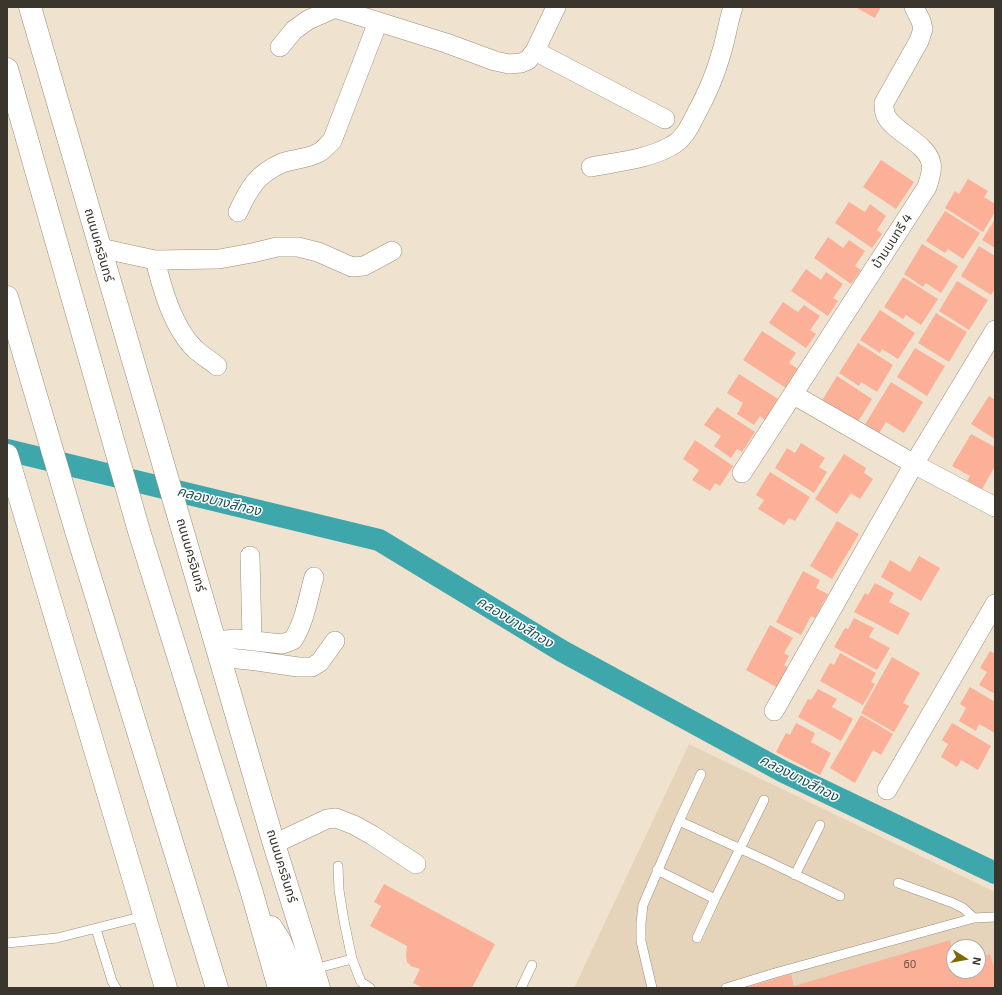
<!DOCTYPE html>
<html>
<head>
<meta charset="utf-8">
<style>
	body { margin:0 }
	#map { position:relative; width:1002px; height:995px; overflow:hidden; background:#efe2ce; font-family:"Exo 2",sans-serif }
	canvas { display:block }
	.frame { position:absolute; inset:0; border:8px solid #3a352d; pointer-events:none }
	.north { position:absolute; left:946px; top:939px; width:40px; height:40px; box-sizing:border-box; background:#fff; border:1px solid #b0aeab; border-radius:50%; rotate:101deg; font-size:11px; font-weight:700; line-height:16px; text-align:center; color:#3a352d }
	.north::after { content:''; display:block; margin:auto; width:14px; height:18px; background:#7c6900; clip-path:polygon(50% 0,100% 100%,50% 72%,0 100%) }
</style>
</head>
<body>
<div id="map">
<canvas width="1002" height="995"></canvas>
<div class="frame"></div>
<div class="north">N</div>
</div>
<script>
const context = document.querySelector('canvas').getContext('2d');
context.lineJoin = 'round';
function fillPath(path, color) {
  context.fillStyle = color;
  context.fill(path, 'evenodd');
}
function trace(path, color, width, dash) {
  context.strokeStyle = color;
  context.lineWidth = width;
  context.lineCap = dash ? 'butt' : 'round';
  context.setLineDash(dash || []);
  context.stroke(path);
}
function label(font, color, halo, rows, align = 'center') {
  context.font = font + ' "Exo 2","Noto Sans Thai",sans-serif';
  context.lineWidth = 3;
  context.setLineDash([]);
  context.textBaseline = 'middle';
  context.strokeStyle = halo;
  context.fillStyle = color;
  for (const [text, x, y, turn = 0] of rows) {
    context.save();
    context.translate(x, y);
    context.rotate((+turn || 0) * Math.PI / 180);
    context.textAlign = isNaN(turn) ? turn : align;
    if (halo) context.strokeText(text, 0, 0);
    context.fillText(text, 0, 0);
    context.restore();
  }
}
fillPath(new Path2D(`
	M 689,744 L 995,892 L 995,988 L 574,988 ZM 954,947 L 978,947 L 978,971 L 954,971 Z`), '#e6d4ba');
trace(new Path2D(`
	M 7,450 L 379,540 L 562,651 L 784,772 L 995,873`), '#3ea7ac', 22);
fillPath(new Path2D(`
	M 855,7 L 881,7 L 875,18 Z
	M 881,160 L 914,182 L 896,209 L 863,187 Z
	M 968,179 L 988,191 L 984,197 L 995,204 L 995,212 L 983,232 L 945,208 L 955,191 L 959,194 Z
	M 849,202 L 865,212 L 870,204 L 886,216 L 877,230 L 882,234 L 872,248 L 835,223 Z
	M 945,211 L 980,233 L 963,259 L 948,249 L 945,253 L 926,241 Z
	M 995,219 L 995,248 L 982,240 Z
	M 828,237 L 843,248 L 849,240 L 865,251 L 855,266 L 861,270 L 851,284 L 814,258 Z
	M 922,244 L 958,266 L 941,293 L 926,283 L 923,287 L 904,274 Z
	M 979,246 L 995,256 L 995,289 L 991,295 L 961,276 Z
	M 806,269 L 821,280 L 826,272 L 843,284 L 833,298 L 838,301 L 828,316 L 791,291 Z
	M 903,277 L 938,299 L 921,325 L 906,315 L 903,319 L 884,307 Z
	M 957,281 L 988,300 L 969,330 L 939,311 Z
	M 783,302 L 798,312 L 804,305 L 820,316 L 810,330 L 816,334 L 806,348 L 769,323 Z
	M 880,310 L 915,333 L 898,359 L 882,349 L 880,353 L 860,340 Z
	M 936,313 L 967,332 L 949,362 L 918,343 Z
	M 762,331 L 796,353 L 789,363 L 798,369 L 786,388 L 743,360 Z
	M 858,343 L 893,365 L 877,392 L 861,382 L 859,386 L 839,373 Z
	M 915,348 L 945,366 L 927,396 L 897,377 Z
	M 739,374 L 778,399 L 765,420 L 760,416 L 754,425 L 737,414 L 743,403 L 727,393 Z
	M 837,376 L 872,399 L 856,425 L 818,407 Z
	M 891,382 L 923,402 L 904,433 L 886,422 L 875,440 L 861,431 Z
	M 989,396 L 995,400 L 995,439 L 971,424 Z
	M 717,407 L 755,432 L 742,452 L 737,449 L 731,458 L 714,446 L 721,436 L 704,425 Z
	M 971,434 L 995,447 L 995,466 L 981,491 L 966,483 L 970,476 L 952,466 Z
	M 695,440 L 733,466 L 720,486 L 715,483 L 710,491 L 692,480 L 699,470 L 683,459 Z
	M 801,443 L 825,458 L 819,467 L 827,472 L 814,493 L 775,468 L 787,448 L 795,453 Z
	M 844,454 L 866,468 L 864,473 L 873,479 L 860,499 L 851,493 L 837,514 L 815,499 Z
	M 770,472 L 810,497 L 795,521 L 789,518 L 784,525 L 758,509 L 764,500 L 756,495 Z
	M 837,521 L 859,534 L 832,579 L 810,566 Z
	M 919,556 L 940,568 L 921,601 L 881,577 L 890,560 L 910,572 Z
	M 803,571 L 820,580 L 816,588 L 828,594 L 815,618 L 811,616 L 801,635 L 776,622 Z
	M 875,583 L 894,593 L 889,602 L 910,613 L 898,635 L 854,612 L 865,593 L 868,595 Z
	M 854,618 L 874,628 L 869,637 L 890,648 L 877,670 L 834,647 L 845,628 L 848,629 Z
	M 770,625 L 793,638 L 784,653 L 789,656 L 784,665 L 789,668 L 778,688 L 746,670 Z
	M 990,651 L 995,654 L 995,694 L 979,685 L 987,672 L 980,668 Z
	M 840,653 L 876,673 L 871,682 L 875,684 L 863,705 L 820,681 L 830,663 L 834,665 Z
	M 892,657 L 920,673 L 903,703 L 909,706 L 894,732 L 861,713 Z
	M 970,687 L 995,702 L 995,733 L 979,724 L 976,731 L 959,721 L 966,708 L 960,704 Z
	M 818,689 L 837,699 L 832,707 L 853,719 L 841,741 L 798,717 L 808,699 L 811,700 Z
	M 861,715 L 893,734 L 881,755 L 873,750 L 855,783 L 830,768 Z
	M 796,723 L 815,733 L 811,742 L 831,753 L 820,775 L 776,752 L 786,733 L 790,735 Z
	M 952,723 L 991,746 L 978,770 L 961,760 L 957,767 L 941,757 L 948,744 L 942,740 Z
	M 384,884 L 495,944 L 472,988 L 423,988 L 413,983 L 420,969 L 411,966 L 407,962 L 406,955 L 407,946 L 370,926 L 381,906 L 374,902 Z
	M 950,940 L 954,954 L 954,971 L 978,971 L 978,958 L 990,954 L 995,970 L 995,988 L 745,988 L 791,974 L 794,986 Z`), '#fbb097');
const service = new Path2D(`
	M 679,821 L 701,774
	M 338,866 L 339,890 L 344,921 L 352,959 L 361,982 L 370,988
	M 657,870 L 715,899
	M 795,875 L 820,825
	M 898,883 L 953,903 L 963,908 L 974,918
	M 96,929 L 112,981 L 116,988
	M 697,938 L 715,899 L 764,800
	M 7,943 L 57,938 L 144,916
	M 314,969 L 352,959
	M 521,988 L 532,965
	M 652,988 L 641,941 L 641,923 L 643,905 L 679,821 L 765,860 L 840,896
	M 726,988 L 775,973 L 974,918 L 995,917`);
const minor = new Path2D(`
	M 331,7 L 446,43 L 495,61 L 509,64 L 521,63 L 528,60 L 535,51 L 556,7
	M 280,47 L 294,30 L 308,20 L 335,8
	M 535,51 L 665,119
	M 591,167 C 616,162 649,159 671,146 C 683,140 689,128 695,116 C 706,96 715,76 721,54 C 726,39 728,22 733,7
	M 238,212 C 249,188 257,174 282,163 C 293,159 307,159 318,153 C 323,151 327,145 332,141 L 378,22
	M 100,248 L 155,260 L 219,259 L 252,253 L 277,247 L 298,247 L 318,252 L 352,267 L 364,266 L 392,251
	M 155,260 C 162,288 173,328 195,349 C 201,355 210,360 217,366
	M 794,395 L 914,464 L 995,507
	M 742,473 L 927,187 C 929,180 933,171 931,163 C 927,143 895,133 886,116 C 884,112 884,108 884,103 L 919,41 L 923,29 L 921,21 L 914,7
	M 250,556 L 252,640
	M 215,641 L 236,639 L 282,644 L 293,640 C 305,621 308,598 314,577
	M 220,657 L 257,661 L 298,667 L 312,667 L 320,662 L 335,641
	M 774,711 L 914,464 L 995,330
	M 887,790 L 995,604
	M 274,844 L 327,819 L 336,818 L 354,825 L 372,835 L 416,864`);
const secondary = new Path2D(`
	M 30,7 L 274,844 L 319,988
	M 7,455 L 166,988`);
const primary = new Path2D(`
	M 7,69 L 139,531 L 252,893 L 279,988
	M 7,297 L 76,531 L 217,988
	M 271,927 L 280,941 L 300,988`);
trace(service, '#9b8f7d', 10);
trace(minor, '#9b8f7d', 20);
trace(secondary, '#9b8f7d', 23);
trace(primary, '#9b8f7d', 23);
trace(service, '#fff', 9);
trace(minor, '#fff', 19);
trace(secondary, '#fff', 22);
trace(primary, '#fff', 22);
label('11px', '#6a5448', null, [
	["60",910,964]
]);
label('13px', '#3a352d', '#fff', [
	["บ้านนนทรี 4",892,241,-57],
	["ถนนนครอินทร์",99,245,74],
	["ถนนนครอินทร์",191,555,74],
	["ถนนนครอินทร์",282,866,73]
]);
label('italic 14px', '#195457', '#fff', [
	["คลองบางสีทอง",219,501,14],
	["คลองบางสีทอง",515,622,31],
	["คลองบางสีทอง",799,778,27]
]);
</script>
</body>
</html>
